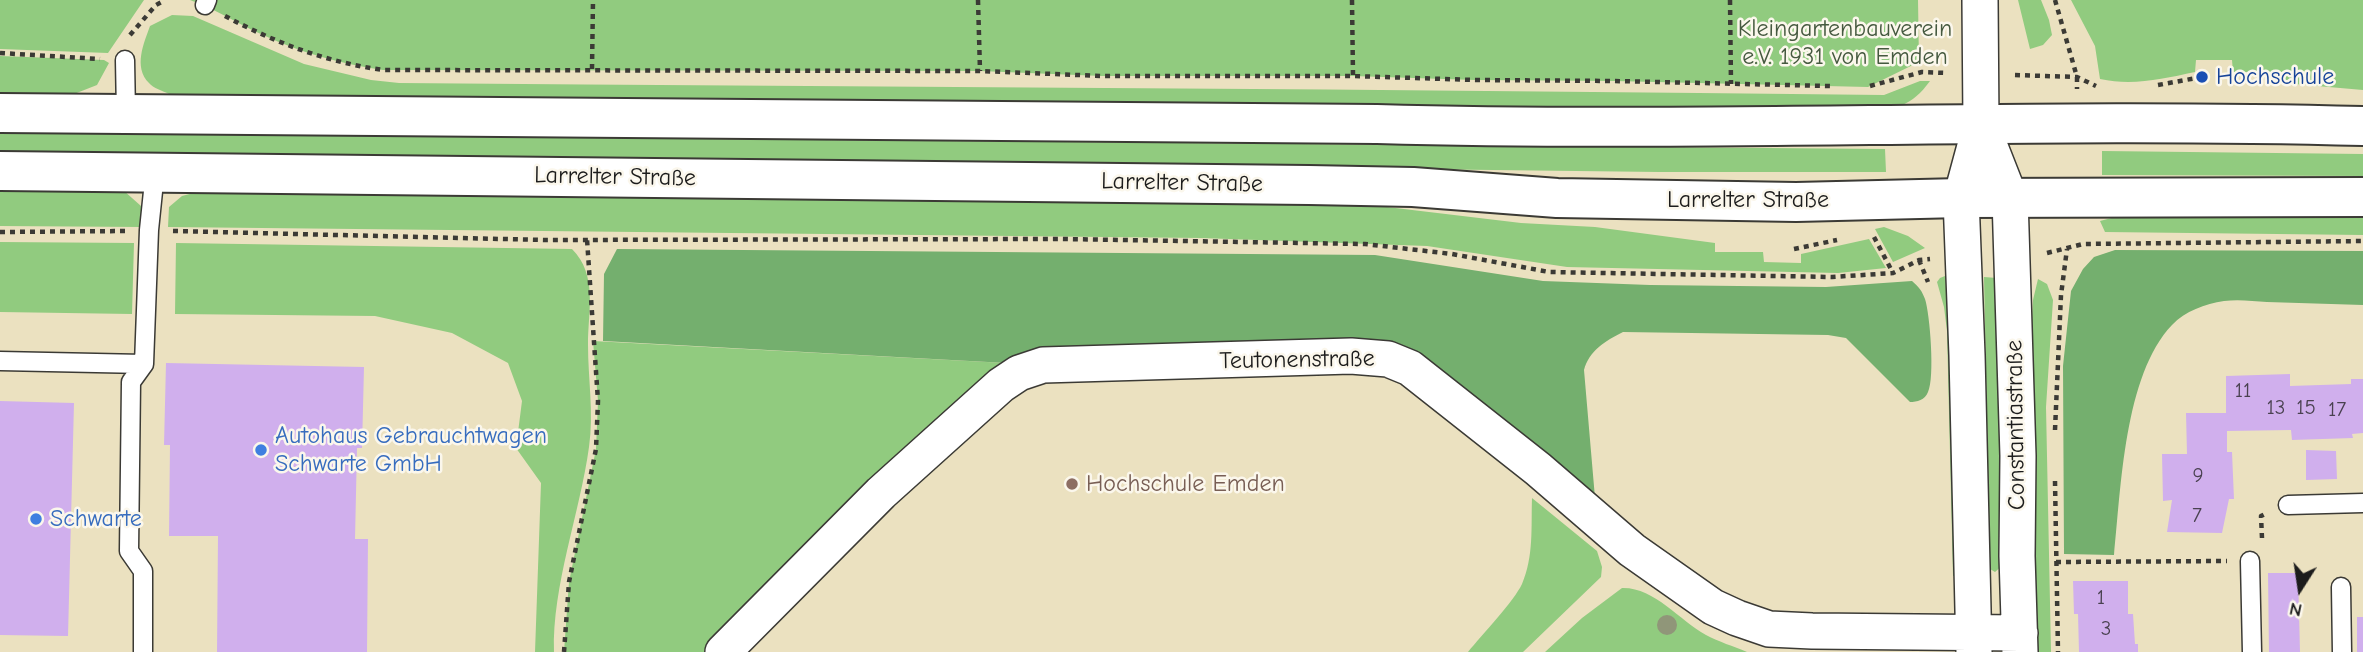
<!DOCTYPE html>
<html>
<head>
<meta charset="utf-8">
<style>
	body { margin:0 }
	#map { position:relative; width:2363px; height:652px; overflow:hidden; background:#ebe1c0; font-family:"Comic Neue",sans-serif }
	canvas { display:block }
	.north { position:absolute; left:2265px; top:554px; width:70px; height:70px; -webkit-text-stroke:5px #fbf7ec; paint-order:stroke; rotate:192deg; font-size:19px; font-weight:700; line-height:28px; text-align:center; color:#1c1c1c }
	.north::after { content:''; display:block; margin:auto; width:24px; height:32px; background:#1c1c1c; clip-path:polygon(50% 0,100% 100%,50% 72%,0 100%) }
</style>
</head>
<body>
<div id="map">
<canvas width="2363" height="652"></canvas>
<div class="north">N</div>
</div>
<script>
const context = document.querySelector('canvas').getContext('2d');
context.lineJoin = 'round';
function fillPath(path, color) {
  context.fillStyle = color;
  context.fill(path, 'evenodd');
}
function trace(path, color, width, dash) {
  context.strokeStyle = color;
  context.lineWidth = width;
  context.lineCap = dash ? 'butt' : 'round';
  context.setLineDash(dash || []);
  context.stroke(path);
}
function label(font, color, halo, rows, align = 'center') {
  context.font = font + ' "Comic Neue",sans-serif';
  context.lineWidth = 5;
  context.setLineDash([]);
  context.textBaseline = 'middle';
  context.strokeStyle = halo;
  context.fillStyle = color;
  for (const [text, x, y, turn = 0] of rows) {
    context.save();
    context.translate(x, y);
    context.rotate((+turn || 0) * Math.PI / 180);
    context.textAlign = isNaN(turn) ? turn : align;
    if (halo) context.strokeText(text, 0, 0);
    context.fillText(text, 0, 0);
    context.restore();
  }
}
fillPath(new Path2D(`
	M 0,0 L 144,0 L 108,53 L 0,49 Z
	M 190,0 L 1918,0 L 1919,62 L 1868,87 L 1614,81 L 1475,80 L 1353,76 L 1102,76 L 980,71 L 383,70 C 341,64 302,53 263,35 C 238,24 216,9 190,0 Z
	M 2018,0 L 2041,0 L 2049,20 L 2052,35 L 2043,45 L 2030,49 Z
	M 2071,0 L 2363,0 L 2363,90 L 2283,83 L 2283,72 L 2233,72 L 2232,60 L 2196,60 L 2195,72 C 2162,79 2133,86 2100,79 L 2095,46 Z
	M 172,15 L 193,16 L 304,64 L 371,80 L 399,83 C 894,87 1389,89 1884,95 L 1920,81 L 1930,81 C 1911,107 1897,109 1865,110 L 169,94 C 163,91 153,88 149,83 C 133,67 144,43 150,26 Z
	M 0,56 L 104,60 L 109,63 L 97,85 L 74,94 L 0,93 Z
	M 0,133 L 1885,149 L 1886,172 L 1659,172 L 0,152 Z
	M 2102,151 L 2363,154 L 2363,176 L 2102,175 Z
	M 0,189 L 123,190 L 141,206 L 142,227 L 0,226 Z
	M 201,191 L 1362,204 L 1521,223 L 1595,227 L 1715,243 L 1715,252 L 1763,252 L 1764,262 L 1801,263 L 1801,254 L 1869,239 L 1886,268 L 1838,273 L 1567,267 L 1427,246 L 1201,238 L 168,227 L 169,207 L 182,196 Z
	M 2363,214 L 2363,235 L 2105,232 L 2100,221 L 2119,216 Z
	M 1884,227 L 1908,236 L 1925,248 L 1893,262 L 1875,229 Z
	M 0,242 L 134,243 L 132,314 L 0,312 Z
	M 176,243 L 572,249 C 598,275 588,311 588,345 C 588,379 594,413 589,447 C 580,513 552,586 554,652 L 535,652 L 541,483 L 516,448 L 522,401 L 508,363 L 452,333 L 375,316 L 175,314 Z
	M 1945,276 L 1954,303 L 1963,576 L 1953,576 L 1947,331 L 1944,307 L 1937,282 L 1940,278 Z
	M 1984,277 L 1997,278 L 2003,565 L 1995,572 L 1990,569 Z
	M 2038,279 L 2047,284 L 2053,300 L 2046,407 L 2051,652 L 2032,652 L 2029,379 L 2033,300 Z
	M 593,341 L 1043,365 L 723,652 L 564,652 L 569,582 L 596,449 L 598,401 Z
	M 1532,498 L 1597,551 L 1602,567 L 1601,577 L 1523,652 L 1468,652 C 1482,635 1514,601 1522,584 C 1534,556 1531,527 1532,498 Z
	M 1622,588 C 1654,587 1679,620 1706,635 C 1719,642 1733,646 1747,652 L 1545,652 L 1582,618 Z`), '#91cb7f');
fillPath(new Path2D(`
	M 617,249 L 1375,255 L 1543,281 L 1650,285 L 1826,287 L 1912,281 C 1919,287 1922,291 1925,299 C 1930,314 1935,378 1928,392 C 1925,400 1917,402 1910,402 L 1846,338 L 1828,335 L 1623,332 C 1605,341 1589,351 1584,370 L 1595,498 L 1410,368 L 1043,365 L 603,341 L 604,274 Z
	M 2115,250 L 2363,251 L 2363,305 C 2331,304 2299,303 2267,302 C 2253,301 2238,299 2224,301 C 2205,304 2185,311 2172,325 C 2124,375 2121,489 2114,555 L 2064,554 L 2063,366 L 2071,291 L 2083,269 L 2094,257 Z`), '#74af6e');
fillPath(new Path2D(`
	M 166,363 L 364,367 L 362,448 L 357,448 L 355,539 L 368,539 L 367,652 L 217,652 L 218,536 L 169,536 L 170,445 L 164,445 Z
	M 2290,374 L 2290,386 L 2351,384 L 2351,379 L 2363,379 L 2363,433 L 2352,434 L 2353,438 L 2292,440 L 2291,430 L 2227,431 L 2227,452 L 2232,452 L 2234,499 L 2229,499 L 2222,533 L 2167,532 L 2172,500 L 2163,501 L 2162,454 L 2187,454 L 2186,413 L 2226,413 L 2226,376 Z
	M 0,401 L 74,403 L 68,636 L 0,635 Z
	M 2306,450 L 2336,451 L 2337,479 L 2306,480 Z
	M 2268,573 L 2298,573 L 2300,652 L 2269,652 Z
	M 2073,581 L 2128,581 L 2128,614 L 2133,614 L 2135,644 L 2138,644 L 2138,652 L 2079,652 L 2078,614 L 2074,614 Z
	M 2357,617 L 2363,617 L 2363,652 L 2357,652 Z`), '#d0afed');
const service = new Path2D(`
	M 205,5 L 207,0
	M 125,60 L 126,114
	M 0,361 L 144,364
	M 2288,505 L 2363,503
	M 2250,561 L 2252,652
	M 2341,587 L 2342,652
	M 143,652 L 143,571 L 129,551 L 131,382 L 144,364 L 149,230 L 155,172`);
const minor = new Path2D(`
	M 1981,124 L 2010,198 L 2018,456 L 2017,556 L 2020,652
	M 723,652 L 881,493 L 1001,385 L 1019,373 L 1043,365 L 1351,356 L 1388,359 L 1410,368 L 1538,469 L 1632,550 L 1713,607 L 1737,618 L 1769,629 L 1812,631 L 2020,633
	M 1974,652 L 1967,355 L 1961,198 L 1981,124 L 1980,0`);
const tertiary = new Path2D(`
	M 0,113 L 1377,124 C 1706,133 2034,117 2363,126
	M 0,171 L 1309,185 L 1413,187 L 1557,198 L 1796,202 L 1961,198 L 2363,197`);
trace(service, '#3b3a35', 21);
trace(minor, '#3b3a35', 38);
trace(tertiary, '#3b3a35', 42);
trace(new Path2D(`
	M 978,0 L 980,71
	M 1352,0 L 1353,76
	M 1730,0 L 1731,84
	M 2055,0 L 2077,77 L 2077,89
	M 225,16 C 276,43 326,62 383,70 L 980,71 L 1102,76 L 1353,76 L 1475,80 L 1614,81 L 1830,86
	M 130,35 L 156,5 L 165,0
	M 0,53 L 100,59
	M 592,69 L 593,0
	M 2015,75 L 2077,77 L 2096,86
	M 2158,85 L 2202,77
	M 1870,86 L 1922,72 L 1947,73
	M 173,231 L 544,240 L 1062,239 L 1365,244 L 1452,254 L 1549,272 L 1832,277 L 1893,273 L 1919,260 L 1930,259
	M 0,232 L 126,231
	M 1874,237 L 1893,273
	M 1794,249 L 1837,240
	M 2047,253 L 2083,244 L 2363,241
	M 1919,260 L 1928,282
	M 2055,430 L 2061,295 L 2067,249
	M 2055,481 L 2058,652
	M 2262,538 L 2261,516 L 2265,514
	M 2056,562 L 2227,561
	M 564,652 L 569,582 L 596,449 L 598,401 L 587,239`), '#3b3a35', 4.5, [5, 5]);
trace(service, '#fff', 18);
trace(minor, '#fff', 35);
trace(tertiary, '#fff', 38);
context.fillStyle = '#909679';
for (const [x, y] of [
	[1667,625]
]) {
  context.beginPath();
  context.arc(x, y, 10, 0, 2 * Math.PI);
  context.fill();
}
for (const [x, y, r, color] of [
	[2202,77,7,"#1a4fb4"],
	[261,450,7,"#3f7fe0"],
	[1072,484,7,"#8d6e63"],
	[36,519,7,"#3f7fe0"]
]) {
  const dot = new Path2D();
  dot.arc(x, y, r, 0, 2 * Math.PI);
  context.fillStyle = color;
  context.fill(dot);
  trace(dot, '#fbf7ec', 2.5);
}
label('21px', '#494150', null, [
	["11",2243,391],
	["13",2276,408],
	["15",2306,408],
	["17",2337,410],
	["9",2198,476],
	["7",2197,516],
	["1",2101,598],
	["3",2106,629]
]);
label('24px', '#45593f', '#fbf7ec', [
	["Kleingartenbauverein",1845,29],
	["e.V. 1931 von Emden",1845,57]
]);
label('24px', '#164399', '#fbf7ec', [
	["Hochschule",2216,77]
], 'left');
label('24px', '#1c1c1c', '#fbf7ec', [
	["Larrelter Straße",615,177,1],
	["Larrelter Straße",1182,183,1],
	["Larrelter Straße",1748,200],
	["Teutonenstraße",1297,360,-1],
	["Constantiastraße",2016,425,-91]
]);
label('24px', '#366cbe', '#fbf7ec', [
	["Autohaus Gebrauchtwagen",275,436],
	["Schwarte GmbH",275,464],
	["Schwarte",50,519]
], 'left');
label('24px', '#785e54', '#fbf7ec', [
	["Hochschule Emden",1086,484]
], 'left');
</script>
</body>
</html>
